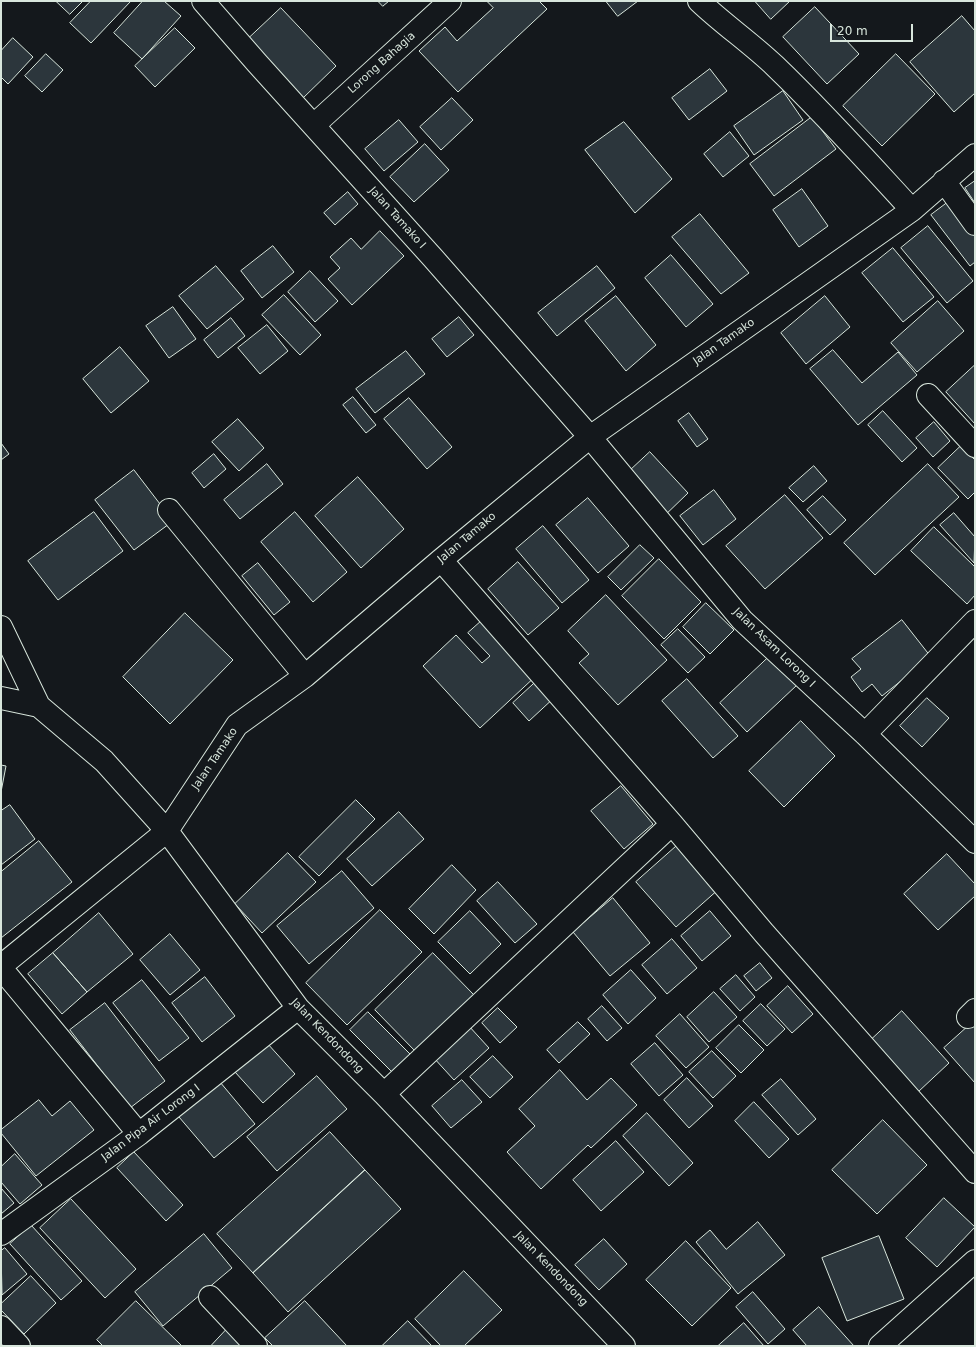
<!DOCTYPE html>
<html>
<head>
<meta charset="utf-8">
<style>
	body { margin:0 }
	#map { position:relative; width:976px; height:1347px; overflow:hidden; background:#14181c; font-family:"DejaVu Sans",sans-serif }
	canvas { display:block }
	.frame { position:absolute; inset:0; border:2px solid #d8e6dc; pointer-events:none }
	.scale { position:absolute; left:830px; top:24px; width:83px; height:18px; box-sizing:border-box; border:2px solid #d8e6dc; border-top:0; padding-left:5px; font-size:12px; line-height:14px; white-space:nowrap; color:#d8e6dc; -webkit-text-stroke:3px #14181c; paint-order:stroke }
</style>
</head>
<body>
<div id="map">
<canvas width="976" height="1347"></canvas>
<div class="frame"></div>
<div class="scale">20 m</div>
</div>
<script>
const context = document.querySelector('canvas').getContext('2d');
context.lineJoin = 'round';
function fillPath(path, color) {
  context.fillStyle = color;
  context.fill(path, 'evenodd');
}
function trace(path, color, width, dash) {
  context.strokeStyle = color;
  context.lineWidth = width;
  context.lineCap = dash ? 'butt' : 'round';
  context.setLineDash(dash || []);
  context.stroke(path);
}
function label(font, color, halo, rows, align = 'center') {
  context.font = font + ' "DejaVu Sans",sans-serif';
  context.lineWidth = 3;
  context.setLineDash([]);
  context.textBaseline = 'middle';
  context.strokeStyle = halo;
  context.fillStyle = color;
  for (const [text, x, y, turn = 0] of rows) {
    context.save();
    context.translate(x, y);
    context.rotate((+turn || 0) * Math.PI / 180);
    context.textAlign = isNaN(turn) ? turn : align;
    if (halo) context.strokeText(text, 0, 0);
    context.fillText(text, 0, 0);
    context.restore();
  }
}
const building = new Path2D(`
	M 56,1 L 83,1 L 70,14 Z
	M 91,1 L 131,1 L 91,43 L 70,23 Z
	M 143,1 L 164,1 L 181,16 L 142,59 L 114,33 Z
	M 378,1 L 389,1 L 383,6 Z
	M 487,1 L 539,1 L 547,9 L 458,92 L 419,51 L 445,27 L 457,41 L 493,8 Z
	M 606,1 L 638,1 L 618,16 Z
	M 755,1 L 790,1 L 771,19 Z
	M 815,7 L 859,54 L 827,84 L 783,37 Z
	M 281,8 L 336,66 L 302,99 L 247,40 Z
	M 962,16 L 975,31 L 975,93 L 954,112 L 910,62 Z
	M 175,28 L 195,48 L 155,87 L 135,66 Z
	M 13,38 L 33,57 L 8,84 L 1,77 L 1,51 Z
	M 46,54 L 63,70 L 42,92 L 25,76 Z
	M 896,54 L 935,94 L 882,146 L 843,106 Z
	M 710,69 L 727,91 L 689,120 L 672,98 Z
	M 783,91 L 803,120 L 754,155 L 734,126 Z
	M 452,98 L 473,120 L 441,150 L 420,127 Z
	M 812,117 L 836,149 L 774,196 L 750,164 Z
	M 399,120 L 418,142 L 384,171 L 365,149 Z
	M 624,122 L 672,179 L 635,213 L 585,150 Z
	M 730,132 L 749,156 L 723,177 L 704,154 Z
	M 425,144 L 449,170 L 414,202 L 390,177 Z
	M 975,181 L 975,203 L 965,188 Z
	M 802,189 L 828,226 L 799,247 L 773,210 Z
	M 348,192 L 358,204 L 335,225 L 324,213 Z
	M 951,200 L 975,230 L 975,262 L 970,266 L 931,215 Z
	M 700,214 L 749,273 L 721,294 L 672,237 Z
	M 928,226 L 973,281 L 947,303 L 901,248 Z
	M 380,231 L 404,256 L 352,305 L 328,279 L 340,268 L 330,257 L 351,238 L 361,249 Z
	M 273,246 L 294,272 L 262,298 L 241,271 Z
	M 893,248 L 934,297 L 903,322 L 862,273 Z
	M 671,255 L 713,304 L 686,327 L 645,278 Z
	M 216,266 L 244,299 L 207,329 L 179,296 Z
	M 597,266 L 615,288 L 557,336 L 538,313 Z
	M 310,271 L 338,301 L 315,322 L 288,292 Z
	M 284,295 L 321,335 L 300,355 L 262,315 Z
	M 616,296 L 656,345 L 626,371 L 585,321 Z
	M 825,296 L 850,327 L 806,364 L 781,333 Z
	M 938,301 L 964,331 L 917,372 L 891,343 Z
	M 173,307 L 196,339 L 169,358 L 146,326 Z
	M 459,317 L 474,335 L 447,357 L 432,339 Z
	M 231,318 L 245,336 L 218,358 L 204,340 Z
	M 267,325 L 288,351 L 260,374 L 238,348 Z
	M 120,347 L 149,381 L 111,413 L 83,379 Z
	M 833,350 L 862,383 L 898,352 L 917,375 L 858,425 L 810,369 Z
	M 406,351 L 425,374 L 375,413 L 356,389 Z
	M 975,365 L 975,424 L 946,392 Z
	M 353,397 L 376,425 L 366,433 L 343,405 Z
	M 409,398 L 452,447 L 427,469 L 384,419 Z
	M 883,411 L 917,448 L 902,462 L 868,425 Z
	M 689,413 L 708,439 L 697,447 L 678,421 Z
	M 238,419 L 264,448 L 239,471 L 212,442 Z
	M 934,422 L 950,441 L 933,457 L 916,438 Z
	M 1,443 L 9,454 L 1,460 Z
	M 961,446 L 975,460 L 975,492 L 968,499 L 938,468 Z
	M 650,452 L 688,493 L 659,521 L 621,479 Z
	M 214,454 L 226,469 L 204,488 L 192,473 Z
	M 267,464 L 283,484 L 240,519 L 224,500 Z
	M 928,464 L 959,497 L 875,575 L 844,543 Z
	M 814,466 L 827,481 L 803,502 L 789,488 Z
	M 134,470 L 173,521 L 134,550 L 95,500 Z
	M 358,477 L 404,529 L 361,568 L 315,516 Z
	M 714,490 L 736,519 L 703,545 L 680,516 Z
	M 785,495 L 823,538 L 765,589 L 726,546 Z
	M 823,496 L 846,520 L 830,535 L 807,510 Z
	M 588,498 L 629,546 L 598,573 L 556,525 Z
	M 94,512 L 123,551 L 58,600 L 28,561 Z
	M 295,512 L 347,572 L 313,602 L 261,542 Z
	M 954,513 L 975,537 L 974,563 L 940,525 Z
	M 543,526 L 589,580 L 562,603 L 516,549 Z
	M 934,527 L 975,567 L 975,595 L 967,604 L 911,551 Z
	M 640,545 L 654,558 L 621,590 L 608,577 Z
	M 659,559 L 701,602 L 664,639 L 622,596 Z
	M 518,562 L 559,608 L 528,635 L 488,589 Z
	M 258,563 L 290,602 L 274,615 L 242,576 Z
	M 606,595 L 667,660 L 618,705 L 579,663 L 589,654 L 568,631 Z
	M 706,603 L 734,630 L 710,654 L 683,627 Z
	M 185,613 L 233,660 L 170,724 L 123,677 Z
	M 486,617 L 538,674 L 480,728 L 423,666 L 456,635 L 482,663 L 490,656 L 468,633 Z
	M 902,620 L 931,657 L 882,696 L 872,684 L 862,692 L 851,677 L 861,669 L 852,659 Z
	M 678,629 L 705,657 L 688,673 L 661,645 Z
	M 770,656 L 797,685 L 747,732 L 720,703 Z
	M 539,679 L 556,696 L 529,721 L 513,703 Z
	M 687,679 L 738,736 L 713,758 L 662,701 Z
	M 927,698 L 949,718 L 922,747 L 900,726 Z
	M 801,721 L 835,756 L 784,807 L 749,771 Z
	M 1,765 L 6,766 L 1,792 Z
	M 621,786 L 653,824 L 624,849 L 591,811 Z
	M 356,800 L 375,819 L 319,876 L 299,857 Z
	M 10,805 L 35,839 L 1,865 L 1,811 Z
	M 399,812 L 424,839 L 372,886 L 347,859 Z
	M 39,841 L 72,882 L 1,938 L 1,872 Z
	M 680,843 L 720,888 L 676,927 L 636,882 Z
	M 288,853 L 316,882 L 262,933 L 235,904 Z
	M 947,854 L 975,884 L 975,896 L 938,930 L 904,894 Z
	M 452,865 L 476,890 L 434,934 L 409,909 Z
	M 342,871 L 374,908 L 309,964 L 277,926 Z
	M 498,882 L 537,924 L 515,943 L 477,901 Z
	M 613,898 L 650,943 L 610,976 L 573,932 Z
	M 380,910 L 422,952 L 347,1025 L 306,983 Z
	M 470,911 L 501,944 L 470,974 L 438,942 Z
	M 710,911 L 731,936 L 702,961 L 681,936 Z
	M 99,913 L 133,954 L 87,992 L 53,953 Z
	M 170,934 L 200,970 L 170,995 L 140,960 Z
	M 672,939 L 697,968 L 667,994 L 642,965 Z
	M 53,953 L 87,992 L 62,1014 L 28,974 Z
	M 433,953 L 474,995 L 416,1052 L 375,1010 Z
	M 760,963 L 772,978 L 756,991 L 744,976 Z
	M 631,970 L 656,998 L 628,1024 L 603,995 Z
	M 736,975 L 755,997 L 740,1011 L 720,989 Z
	M 205,977 L 235,1016 L 202,1042 L 172,1003 Z
	M 142,980 L 189,1038 L 159,1061 L 113,1003 Z
	M 788,986 L 813,1014 L 792,1033 L 767,1006 Z
	M 714,992 L 737,1017 L 709,1042 L 687,1017 Z
	M 105,1003 L 165,1081 L 130,1108 L 70,1030 Z
	M 761,1004 L 785,1029 L 767,1046 L 743,1021 Z
	M 602,1006 L 622,1028 L 607,1041 L 588,1019 Z
	M 498,1008 L 517,1027 L 500,1043 L 482,1023 Z
	M 902,1011 L 949,1063 L 918,1092 L 871,1040 Z
	M 368,1012 L 410,1054 L 392,1072 L 350,1030 Z
	M 680,1014 L 709,1047 L 686,1068 L 656,1036 Z
	M 975,1020 L 975,1083 L 944,1048 Z
	M 578,1022 L 590,1034 L 559,1063 L 547,1050 Z
	M 468,1025 L 489,1048 L 454,1080 L 433,1057 Z
	M 739,1025 L 764,1050 L 741,1073 L 716,1048 Z
	M 267,1043 L 295,1074 L 263,1103 L 235,1072 Z
	M 655,1043 L 683,1075 L 659,1096 L 631,1064 Z
	M 712,1051 L 736,1076 L 713,1098 L 689,1072 Z
	M 493,1056 L 513,1077 L 490,1098 L 470,1077 Z
	M 560,1070 L 587,1100 L 611,1078 L 637,1105 L 591,1148 L 588,1145 L 541,1189 L 507,1152 L 535,1126 L 519,1109 Z
	M 317,1076 L 347,1109 L 277,1171 L 247,1137 Z
	M 687,1078 L 713,1106 L 689,1128 L 664,1100 Z
	M 781,1079 L 816,1119 L 798,1135 L 762,1095 Z
	M 462,1080 L 482,1102 L 451,1128 L 432,1106 Z
	M 220,1082 L 255,1124 L 214,1158 L 179,1117 Z
	M 39,1100 L 52,1116 L 70,1101 L 94,1130 L 36,1176 L 1,1133 L 1,1130 Z
	M 754,1102 L 789,1139 L 769,1158 L 735,1121 Z
	M 647,1113 L 693,1163 L 669,1186 L 623,1136 Z
	M 883,1120 L 927,1165 L 877,1214 L 832,1170 Z
	M 330,1132 L 365,1170 L 253,1273 L 217,1234 Z
	M 616,1141 L 644,1172 L 601,1211 L 573,1180 Z
	M 134,1152 L 183,1205 L 166,1221 L 117,1168 Z
	M 15,1154 L 42,1185 L 20,1204 L 1,1182 L 1,1167 Z
	M 365,1170 L 401,1209 L 288,1312 L 253,1273 Z
	M 1,1188 L 14,1203 L 1,1214 Z
	M 944,1198 L 975,1227 L 937,1267 L 906,1238 Z
	M 71,1199 L 136,1269 L 105,1298 L 40,1228 Z
	M 758,1222 L 785,1255 L 738,1294 L 696,1242 L 710,1230 L 726,1249 Z
	M 31,1225 L 82,1281 L 61,1300 L 10,1244 Z
	M 204,1234 L 232,1268 L 163,1326 L 135,1292 Z
	M 879,1236 L 904,1299 L 847,1321 L 822,1258 Z
	M 604,1239 L 627,1264 L 599,1290 L 575,1265 Z
	M 686,1241 L 731,1288 L 692,1326 L 646,1280 Z
	M 5,1248 L 27,1274 L 2,1295 L 1,1251 Z
	M 464,1271 L 502,1310 L 464,1346 L 441,1346 L 415,1319 Z
	M 31,1276 L 56,1303 L 24,1334 L 1,1310 L 1,1304 Z
	M 753,1292 L 785,1329 L 768,1344 L 736,1307 Z
	M 136,1301 L 182,1346 L 103,1346 L 97,1340 Z
	M 305,1301 L 347,1346 L 273,1346 L 265,1338 Z
	M 819,1307 L 854,1346 L 807,1346 L 793,1330 Z
	M 408,1321 L 432,1346 L 382,1346 Z
	M 744,1323 L 764,1346 L 718,1346 Z
	M 227,1329 L 244,1346 L 211,1346 Z`);
fillPath(building, '#2c363c');
trace(building, '#d8e6dc', 1);
const minor = new Path2D(`
	M 203,1 L 257,63 L 433,258 L 590,437 L 742,620 L 865,734 L 975,842
	M 699,1 C 723,24 751,43 775,66 C 823,112 867,161 912,210
	M 314,125 L 450,1
	M 944,181 L 975,224
	M 928,395 L 975,446
	M 169,510 L 305,676
	M 441,560 L 672,824 L 764,933 L 975,1172
	M 1,627 L 39,706
	M 1,698 L 39,706 L 104,761 L 167,831 L 298,1008 L 384,1094 L 624,1346
	M 865,734 L 975,621
	M 1,966 L 167,831 L 237,725 L 305,676 L 441,560 L 590,437 L 912,210 L 975,155
	M 1,968 L 139,1134
	M 968,1017 L 975,1010
	M 384,1094 L 672,824
	M 1,1234 L 139,1134 L 298,1008
	M 210,1297 L 256,1346
	M 1,1327 L 19,1346
	M 880,1346 L 975,1261`);
trace(minor, '#d8e6dc', 24);
trace(minor, '#14181c', 22);
label('11px', '#d8e6dc', '#14181c', [
	["Lorong Bahagia",382,63,-42],
	["Jalan Tamako I",397,218,48],
	["Jalan Tamako",724,342,-35],
	["Jalan Tamako",467,538,-40],
	["Jalan Asam Lorong I",774,648,44],
	["Jalan Tamako",215,759,-56],
	["Jalan Kendondong",327,1036,46],
	["Jalan Pipa Air Lorong I",151,1123,-37],
	["Jalan Kendondong",551,1269,46]
]);
</script>
</body>
</html>
